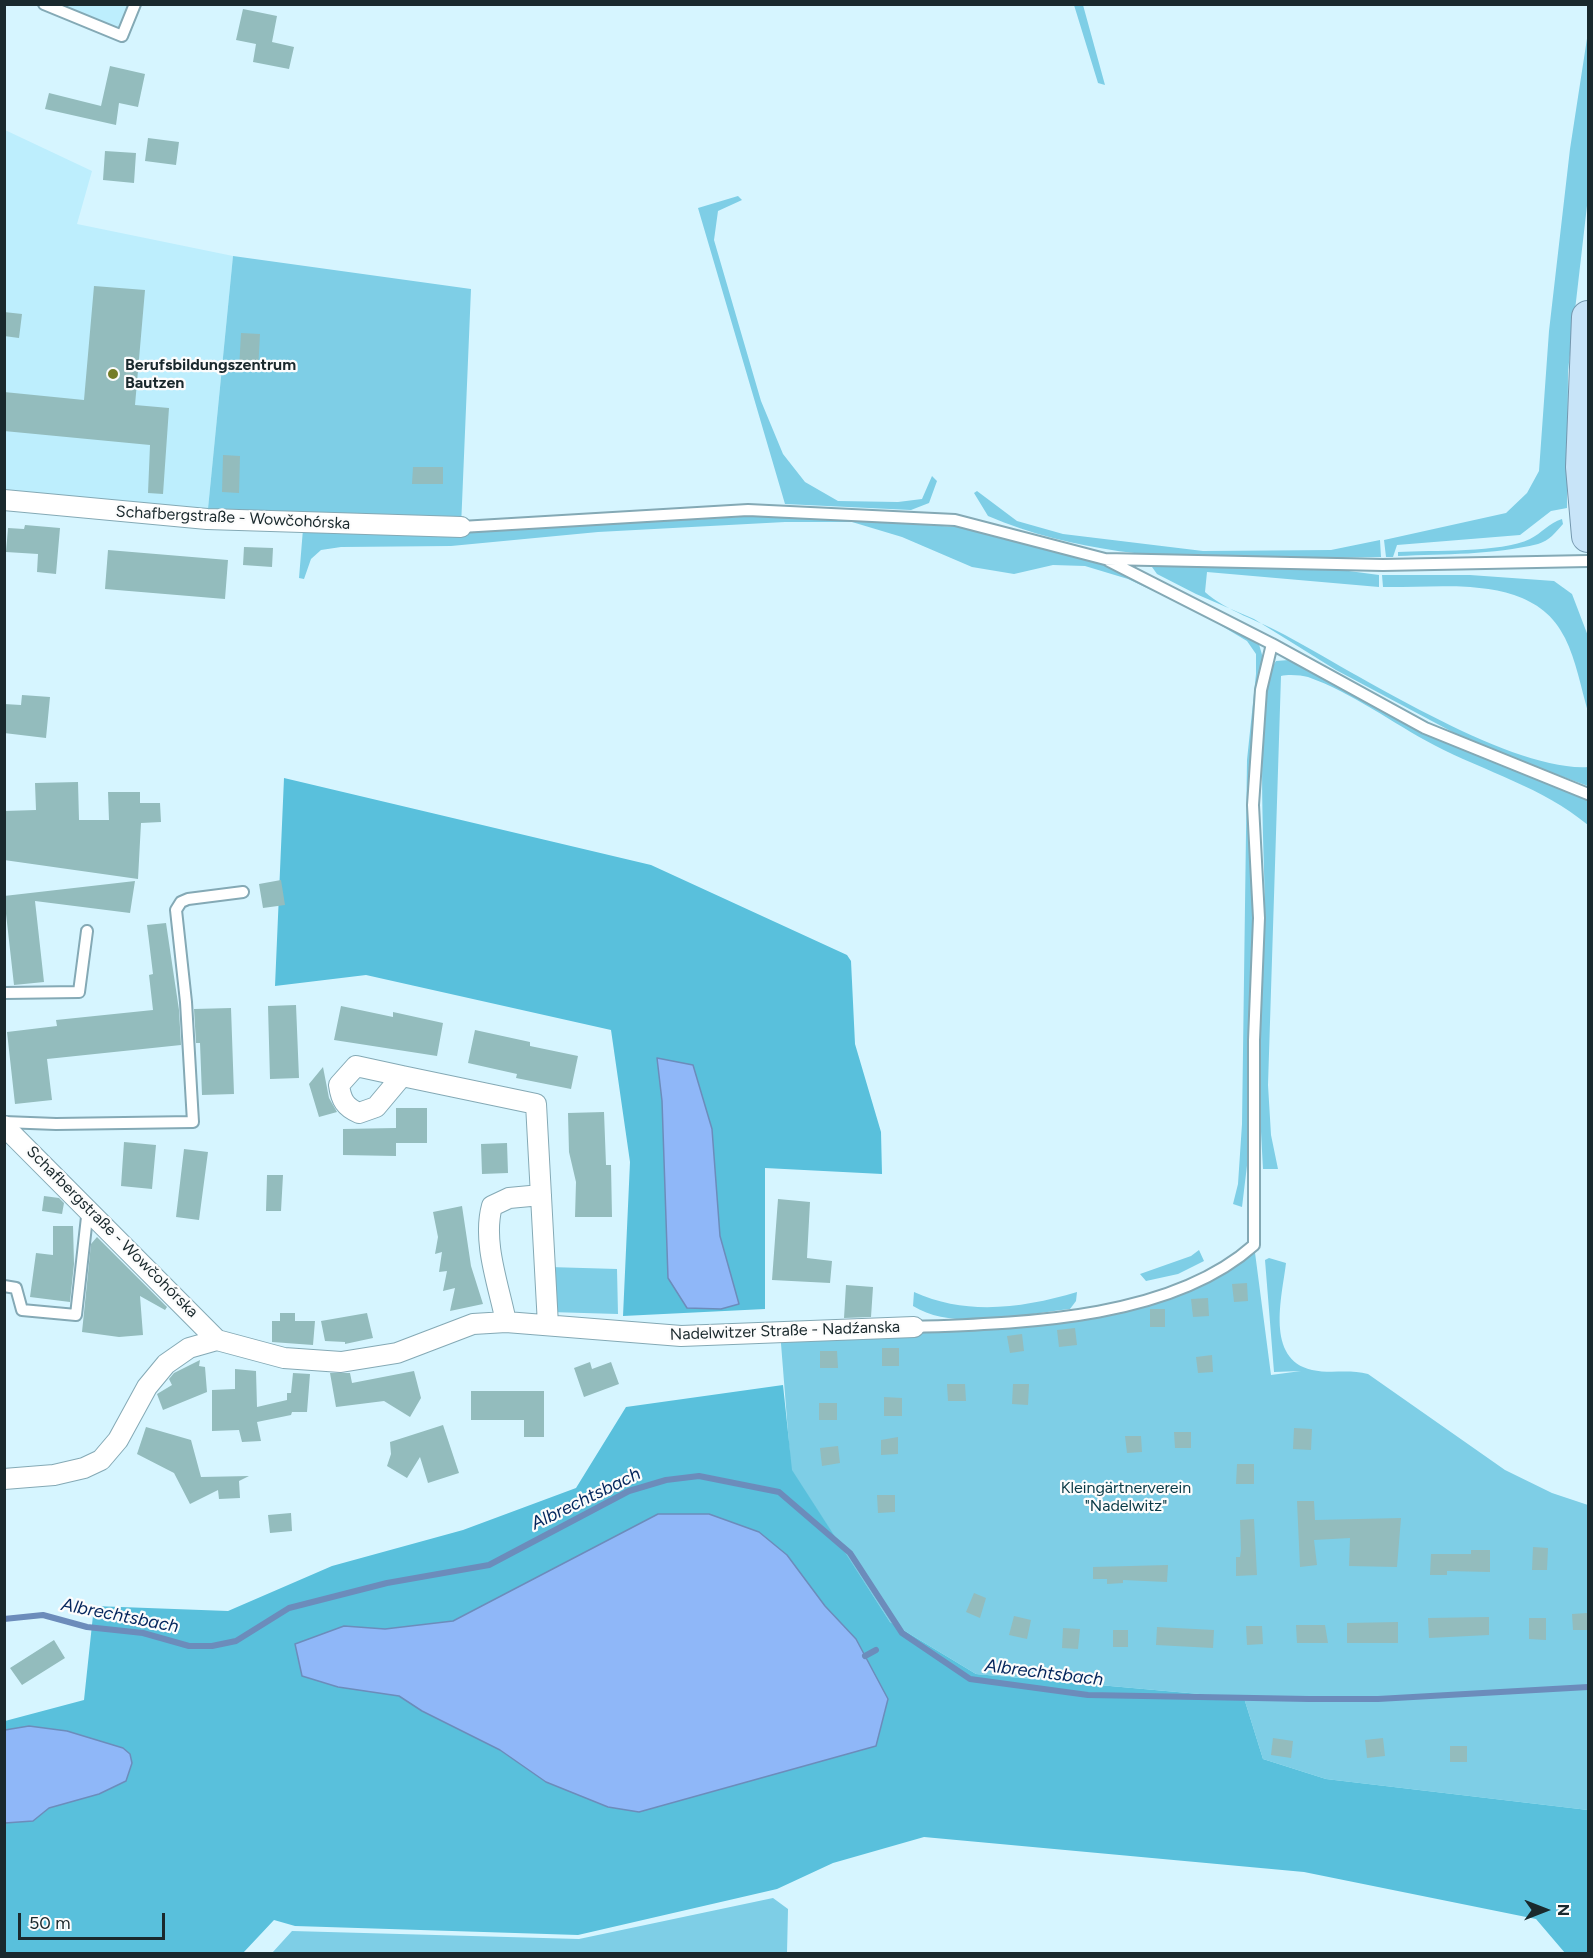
<!DOCTYPE html>
<html>
<head>
<meta charset="utf-8">
<style>
	body { margin:0 }
	#map { position:relative; width:1593px; height:1958px; overflow:hidden; background:#d6f5ff; font-family:Figtree,sans-serif }
	canvas { display:block }
	.frame { position:absolute; inset:0; border:6px solid #1a292d; pointer-events:none }
	.north { position:absolute; left:1515px; top:1880px; width:60px; height:60px; -webkit-text-stroke:4px #fcfcfc; paint-order:stroke; rotate:90deg; font-size:16px; font-weight:700; line-height:24px; text-align:center; color:#1a292d }
	.north::after { content:''; display:block; margin:auto; width:21px; height:27px; background:#1a292d; clip-path:polygon(50% 0,100% 100%,50% 72%,0 100%) }
	.scale { position:absolute; left:18px; top:1913px; width:147px; height:27px; box-sizing:border-box; border:3px solid #1a292d; border-top:0; padding-left:8px; font-size:18px; line-height:21px; white-space:nowrap; color:#1a292d; -webkit-text-stroke:4px #fcfcfc; paint-order:stroke }
</style>
</head>
<body>
<div id="map">
<canvas width="1593" height="1958"></canvas>
<div class="frame"></div>
<div class="north">N</div>
<div class="scale">50 m</div>
</div>
<script>
const context = document.querySelector('canvas').getContext('2d');
context.lineJoin = 'round';
function fillPath(path, color) {
  context.fillStyle = color;
  context.fill(path, 'evenodd');
}
function trace(path, color, width, dash) {
  context.strokeStyle = color;
  context.lineWidth = width;
  context.lineCap = dash ? 'butt' : 'round';
  context.setLineDash(dash || []);
  context.stroke(path);
}
function label(font, color, halo, rows, align = 'center') {
  context.font = font + ' Figtree,sans-serif';
  context.lineWidth = 4.5;
  context.setLineDash([]);
  context.textBaseline = 'middle';
  context.strokeStyle = halo;
  context.fillStyle = color;
  for (const [text, x, y, turn = 0] of rows) {
    context.save();
    context.translate(x, y);
    context.rotate((+turn || 0) * Math.PI / 180);
    context.textAlign = isNaN(turn) ? turn : align;
    if (halo) context.strokeText(text, 0, 0);
    context.fillText(text, 0, 0);
    context.restore();
  }
}
fillPath(new Path2D(`
	M 44,5 L 135,5 L 122,36 Z
	M 5,130 L 92,171 L 77,224 L 233,256 L 207,519 L 5,492 Z`), '#bdeefd');
fillPath(new Path2D(`
	M 1074,5 L 1083,5 L 1105,85 L 1098,83 Z
	M 1588,32 L 1588,197 L 1568,371 L 1567,508 L 1551,511 L 1520,535 L 1397,545 L 1393,557 L 1386,557 L 1384,540 L 1506,513 L 1527,493 L 1539,471 L 1549,331 L 1570,149 Z
	M 738,196 L 742,200 L 718,211 L 714,240 L 761,401 L 783,454 L 805,482 L 838,501 L 898,502 L 922,499 L 932,476 L 937,481 L 929,503 L 911,510 L 785,504 L 698,208 Z
	M 233,256 L 471,289 L 461,527 L 207,519 Z
	M 977,491 L 1017,521 L 1063,534 L 1203,551 L 1331,550 L 1380,540 L 1381,557 C 1250,559 1112,569 988,516 L 974,493 Z
	M 777,515 L 972,528 L 1118,569 L 1258,641 L 1263,658 L 1249,1149 L 1242,1207 L 1233,1204 L 1238,1184 L 1242,1124 L 1247,760 L 1256,674 L 1256,654 L 1247,641 L 1200,613 L 1128,579 L 1085,566 L 1053,565 L 1014,574 L 972,567 L 902,537 L 852,522 L 785,522 L 598,532 L 451,546 L 341,547 L 321,550 L 311,559 L 304,579 L 299,578 L 303,529 L 448,533 Z
	M 1562,519 L 1563,524 C 1556,532 1549,541 1538,544 C 1493,555 1444,554 1398,556 L 1398,552 C 1432,550 1501,553 1530,539 C 1542,533 1549,523 1562,519 Z
	M 1158,566 L 1334,569 L 1379,575 L 1379,587 L 1207,572 L 1205,592 C 1226,611 1260,621 1285,635 C 1357,674 1511,772 1588,767 L 1588,786 L 1501,754 L 1460,736 L 1336,670 L 1254,619 L 1196,594 L 1157,574 L 1152,567 Z
	M 1382,575 L 1470,575 L 1554,581 L 1572,594 L 1588,636 L 1588,712 C 1581,688 1576,660 1565,638 C 1534,573 1443,588 1383,587 Z
	M 1289,660 L 1440,740 L 1582,797 L 1588,801 L 1588,825 C 1542,787 1486,772 1434,745 C 1392,723 1353,693 1308,677 C 1301,675 1288,674 1281,676 L 1268,1085 L 1271,1135 L 1278,1169 L 1263,1169 C 1261,1128 1258,1087 1259,1046 C 1260,1002 1264,958 1265,914 C 1266,869 1253,689 1276,661 Z
	M 1254,1245 L 1271,1375 L 1301,1371 L 1274,1372 L 1265,1260 L 1269,1258 L 1286,1263 C 1282,1297 1265,1359 1312,1370 C 1330,1374 1349,1369 1368,1374 L 1505,1470 L 1552,1493 L 1588,1505 L 1588,1810 L 1326,1779 L 1263,1759 L 1244,1698 L 976,1674 L 890,1622 L 791,1470 L 780,1331 L 1067,1316 L 1194,1284 Z
	M 1199,1250 L 1204,1261 L 1178,1274 L 1146,1281 L 1140,1274 L 1191,1256 Z
	M 549,1267 L 617,1269 L 618,1314 L 550,1312 Z
	M 914,1292 C 967,1316 1023,1308 1077,1292 L 1076,1301 L 1070,1309 C 1022,1314 955,1332 913,1306 Z
	M 773,1898 L 788,1909 L 787,1953 L 272,1953 L 292,1931 L 579,1939 Z`), '#7ecee6');
fillPath(new Path2D(`
	M 284,778 L 651,865 L 847,955 L 851,961 L 855,1044 L 881,1132 L 882,1174 L 765,1168 L 765,1309 L 623,1316 L 630,1162 L 611,1030 L 366,975 L 275,986 Z
	M 783,1385 L 792,1470 L 890,1622 L 976,1674 L 1244,1698 L 1263,1759 L 1326,1779 L 1588,1810 L 1588,1953 L 1565,1953 L 1536,1919 L 1304,1872 L 924,1837 L 833,1863 L 777,1889 L 578,1935 L 295,1926 L 274,1920 L 243,1953 L 5,1954 L 5,1721 L 84,1700 L 94,1606 L 228,1611 L 332,1566 L 463,1530 L 576,1488 L 626,1407 Z`), '#59c0dc');
const water = new Path2D(`
	M 657,1058 L 693,1065 L 712,1129 L 720,1236 L 739,1304 L 721,1309 L 687,1308 L 668,1278 L 662,1101 Z
	M 658,1514 L 709,1514 L 759,1532 L 787,1555 L 825,1606 L 856,1639 L 888,1699 L 876,1746 L 639,1812 L 608,1807 L 546,1782 L 500,1750 L 422,1711 L 399,1696 L 338,1687 L 302,1676 L 295,1644 L 344,1626 L 385,1629 L 453,1621 Z
	M 29,1726 L 67,1731 L 123,1748 L 130,1754 L 132,1763 L 126,1781 L 99,1794 L 49,1808 L 33,1821 L 5,1823 L 5,1730 Z`);
fillPath(water, '#8fb7f8');
trace(water, '#6c8cbb', 1.5);
trace(new Path2D(`
	M 4,1619 L 43,1615 L 87,1627 L 143,1633 L 189,1646 L 212,1646 L 236,1641 L 289,1608 L 387,1583 L 489,1565 L 629,1491 L 666,1480 L 699,1476 L 779,1492 L 850,1553 L 902,1633 L 970,1679 L 1088,1695 L 1309,1699 L 1378,1699 L 1588,1687
	M 865,1656 L 876,1650`), '#6c8cbb', 6);
fillPath(new Path2D(`
	M 243,9 L 277,16 L 272,42 L 294,47 L 289,69 L 253,62 L 256,44 L 236,40 Z
	M 110,66 L 145,74 L 138,107 L 119,103 L 116,125 L 45,109 L 49,93 L 101,106 Z
	M 148,138 L 179,142 L 176,165 L 145,161 Z
	M 105,151 L 136,153 L 134,183 L 103,180 Z
	M 94,286 L 145,290 L 135,405 L 169,408 L 163,494 L 148,493 L 150,445 L 4,431 L 4,392 L 84,400 Z
	M 4,312 L 22,314 L 19,338 L 4,336 Z
	M 241,333 L 260,334 L 258,371 L 239,370 Z
	M 223,455 L 240,456 L 239,493 L 222,492 Z
	M 413,467 L 443,467 L 443,484 L 412,484 Z
	M 25,525 L 60,528 L 56,574 L 37,572 L 38,554 L 6,552 L 8,528 L 24,529 Z
	M 244,547 L 273,548 L 272,567 L 243,565 Z
	M 108,550 L 228,560 L 225,599 L 105,589 Z
	M 22,695 L 50,697 L 46,738 L 4,733 L 4,704 L 21,705 Z
	M 78,782 L 79,820 L 109,820 L 108,792 L 140,792 L 140,803 L 160,803 L 161,822 L 141,823 L 138,879 L 4,860 L 4,811 L 36,810 L 35,783 Z
	M 281,880 L 285,905 L 263,908 L 259,884 Z
	M 135,881 L 130,913 L 35,901 L 44,982 L 14,985 L 4,896 Z
	M 166,923 L 179,1010 L 181,1045 L 47,1059 L 52,1100 L 15,1104 L 7,1032 L 57,1026 L 56,1020 L 153,1010 L 149,975 L 153,974 L 147,925 Z
	M 296,1005 L 299,1078 L 270,1079 L 268,1006 Z
	M 341,1006 L 393,1017 L 393,1012 L 443,1023 L 437,1056 L 334,1040 Z
	M 231,1008 L 234,1094 L 202,1095 L 200,1043 L 196,1043 L 194,1009 Z
	M 475,1030 L 530,1042 L 530,1046 L 578,1056 L 571,1089 L 516,1078 L 517,1074 L 468,1063 Z
	M 323,1067 L 329,1098 L 337,1112 L 319,1117 L 309,1084 Z
	M 396,1108 L 427,1108 L 427,1143 L 396,1143 L 396,1156 L 343,1155 L 343,1129 L 396,1128 Z
	M 604,1112 L 606,1165 L 611,1165 L 612,1217 L 575,1217 L 576,1182 L 569,1152 L 568,1113 Z
	M 124,1142 L 156,1145 L 152,1189 L 121,1186 Z
	M 507,1143 L 508,1173 L 482,1174 L 481,1144 Z
	M 184,1149 L 208,1152 L 199,1220 L 176,1217 Z
	M 267,1175 L 283,1175 L 281,1211 L 266,1211 Z
	M 44,1196 L 59,1198 L 64,1203 L 62,1214 L 42,1211 Z
	M 778,1199 L 810,1202 L 807,1258 L 832,1261 L 830,1283 L 772,1280 Z
	M 462,1206 L 471,1266 L 483,1304 L 450,1311 L 455,1288 L 443,1291 L 447,1271 L 439,1272 L 442,1252 L 435,1254 L 438,1237 L 433,1212 Z
	M 53,1226 L 73,1226 L 74,1264 L 70,1302 L 30,1297 L 36,1253 L 53,1255 Z
	M 97,1237 L 167,1307 L 165,1310 L 140,1296 L 143,1335 L 119,1337 L 82,1332 L 91,1244 Z
	M 1247,1283 L 1248,1301 L 1234,1302 L 1232,1284 Z
	M 846,1285 L 873,1287 L 871,1317 L 844,1318 Z
	M 1208,1298 L 1209,1316 L 1193,1317 L 1191,1299 Z
	M 1150,1309 L 1165,1309 L 1165,1327 L 1150,1327 Z
	M 280,1313 L 295,1313 L 295,1321 L 315,1321 L 313,1345 L 272,1342 L 272,1321 L 280,1321 Z
	M 367,1313 L 373,1338 L 345,1344 L 345,1342 L 325,1341 L 321,1321 Z
	M 1075,1328 L 1077,1345 L 1059,1347 L 1057,1330 Z
	M 1022,1334 L 1024,1351 L 1010,1353 L 1007,1336 Z
	M 882,1348 L 899,1348 L 899,1366 L 882,1366 Z
	M 820,1351 L 837,1351 L 838,1368 L 820,1368 Z
	M 1212,1355 L 1213,1372 L 1198,1373 L 1196,1357 Z
	M 200,1360 L 199,1366 L 205,1367 L 207,1392 L 163,1410 L 157,1394 L 172,1385 L 169,1379 L 174,1373 Z
	M 590,1362 L 592,1369 L 611,1362 L 619,1384 L 584,1397 L 574,1368 Z
	M 235,1369 L 256,1371 L 257,1407 L 287,1400 L 287,1393 L 291,1393 L 293,1373 L 310,1374 L 307,1412 L 292,1412 L 291,1415 L 257,1422 L 261,1441 L 242,1442 L 239,1430 L 212,1431 L 212,1390 L 235,1389 Z
	M 414,1371 L 421,1398 L 410,1417 L 384,1401 L 336,1407 L 330,1373 L 350,1373 L 352,1383 Z
	M 947,1384 L 965,1384 L 966,1401 L 948,1401 Z
	M 1013,1384 L 1029,1384 L 1028,1405 L 1012,1404 Z
	M 471,1391 L 544,1391 L 544,1437 L 524,1437 L 524,1420 L 471,1420 Z
	M 884,1397 L 902,1398 L 902,1416 L 884,1416 Z
	M 819,1403 L 837,1403 L 837,1420 L 819,1420 Z
	M 443,1425 L 459,1473 L 428,1483 L 420,1457 L 407,1478 L 387,1466 L 391,1454 L 390,1442 Z
	M 146,1427 L 191,1440 L 201,1477 L 249,1476 L 239,1481 L 240,1498 L 219,1499 L 218,1490 L 190,1504 L 174,1473 L 137,1454 Z
	M 1294,1428 L 1312,1429 L 1311,1450 L 1293,1449 Z
	M 1174,1432 L 1191,1432 L 1191,1448 L 1175,1448 Z
	M 1125,1436 L 1141,1436 L 1142,1452 L 1127,1453 Z
	M 898,1437 L 898,1454 L 881,1455 L 881,1440 Z
	M 838,1446 L 840,1463 L 822,1466 L 820,1448 Z
	M 1237,1464 L 1254,1464 L 1254,1484 L 1236,1484 Z
	M 877,1495 L 895,1495 L 895,1512 L 878,1513 Z
	M 1297,1501 L 1314,1501 L 1315,1520 L 1401,1518 L 1397,1567 L 1349,1566 L 1350,1538 L 1314,1540 L 1317,1565 L 1300,1567 Z
	M 291,1513 L 292,1531 L 270,1533 L 268,1515 Z
	M 1254,1519 L 1257,1575 L 1236,1576 L 1236,1557 L 1240,1557 L 1241,1550 L 1240,1520 Z
	M 1533,1547 L 1548,1548 L 1547,1570 L 1532,1570 Z
	M 1471,1550 L 1490,1550 L 1490,1572 L 1447,1571 L 1447,1575 L 1430,1575 L 1431,1554 L 1471,1554 Z
	M 1168,1565 L 1167,1582 L 1123,1580 L 1123,1583 L 1107,1584 L 1107,1579 L 1093,1579 L 1093,1567 Z
	M 974,1593 L 986,1598 L 980,1618 L 966,1612 Z
	M 1587,1613 L 1588,1630 L 1573,1630 L 1572,1614 Z
	M 1014,1616 L 1031,1620 L 1027,1639 L 1009,1635 Z
	M 1489,1617 L 1489,1635 L 1429,1638 L 1428,1618 Z
	M 1529,1618 L 1546,1618 L 1546,1640 L 1529,1639 Z
	M 1398,1622 L 1398,1643 L 1347,1643 L 1347,1623 Z
	M 1296,1625 L 1325,1625 L 1328,1643 L 1297,1643 Z
	M 1246,1626 L 1262,1626 L 1263,1644 L 1247,1645 Z
	M 1157,1627 L 1214,1630 L 1213,1648 L 1156,1645 Z
	M 1063,1628 L 1080,1629 L 1078,1649 L 1062,1648 Z
	M 1113,1630 L 1128,1630 L 1128,1647 L 1113,1647 Z
	M 54,1640 L 65,1658 L 22,1685 L 10,1668 Z
	M 1273,1738 L 1293,1741 L 1291,1758 L 1271,1755 Z
	M 1383,1738 L 1385,1756 L 1367,1758 L 1365,1740 Z
	M 1450,1746 L 1467,1746 L 1467,1762 L 1450,1762 Z`), '#93bcbd');
const service = new Path2D(`
	M 44,4 L 122,36 L 135,4
	M 461,527 L 748,510 L 955,520 L 1105,559 L 1383,565 L 1588,561
	M 1109,561 L 1272,644 L 1425,728 L 1588,794
	M 4,993 L 79,992 L 87,931
	M 4,1122 L 56,1124 L 193,1122 L 186,1002 L 176,910 L 181,902 L 188,899 L 243,892
	M 4,1286 L 16,1288 L 22,1310 L 76,1315 L 88,1208
	M 914,1327 C 1021,1323 1170,1320 1254,1245 L 1254,1040 L 1259,918 L 1253,805 L 1261,690 L 1272,644`);
const minor = new Path2D(`
	M 4,500 L 207,519 L 461,527
	M 402,1076 L 356,1066 L 339,1085 C 341,1100 345,1107 359,1113 L 376,1107 L 402,1076 L 536,1104 L 548,1325
	M 4,1126 L 217,1340
	M 506,1322 C 499,1286 482,1242 492,1206 L 509,1198 L 541,1195
	M 4,1479 L 54,1475 L 84,1468 L 101,1460 L 118,1440 L 147,1387 L 166,1364 L 189,1348 L 217,1340 L 284,1358 L 341,1362 L 397,1353 L 473,1324 L 506,1322 L 681,1336 L 914,1327`);
const primary = new Path2D(`
	M 1588,317 L 1582,467 L 1588,536`);
trace(service, '#84a9b5', 14);
trace(minor, '#84a9b5', 22);
trace(primary, '#7497ae', 34);
trace(service, '#fff', 10);
trace(minor, '#fff', 20);
trace(primary, '#c8e4f8', 32);
for (const [x, y, r, color] of [
	[113,374,6,"#757d28"]
]) {
  const dot = new Path2D();
  dot.arc(x, y, r, 0, 2 * Math.PI);
  context.fillStyle = color;
  context.fill(dot);
  trace(dot, '#fcfcfc', 2);
}
label('bold 16px', '#1a292d', '#fcfcfc', [
	["Berufsbildungszentrum",125,365],
	["Bautzen",125,383]
], 'left');
label('16px', '#1a292d', '#fcfcfc', [
	["Schafbergstraße - Wowčohórska",233,518,3],
	["Schafbergstraße - Wowčohórska",112,1232,45],
	["Nadelwitzer Straße - Nadźanska",785,1331,-2]
]);
label('16px', '#073945', '#fcfcfc', [
	["Kleingärtnerverein",1126,1488],
	["\"Nadelwitz\"",1126,1506]
]);
label('italic 18px', '#04265d', '#fcfcfc', [
	["Albrechtsbach",586,1499,-26],
	["Albrechtsbach",120,1616,11],
	["Albrechtsbach",1044,1673,7]
]);
</script>
</body>
</html>
